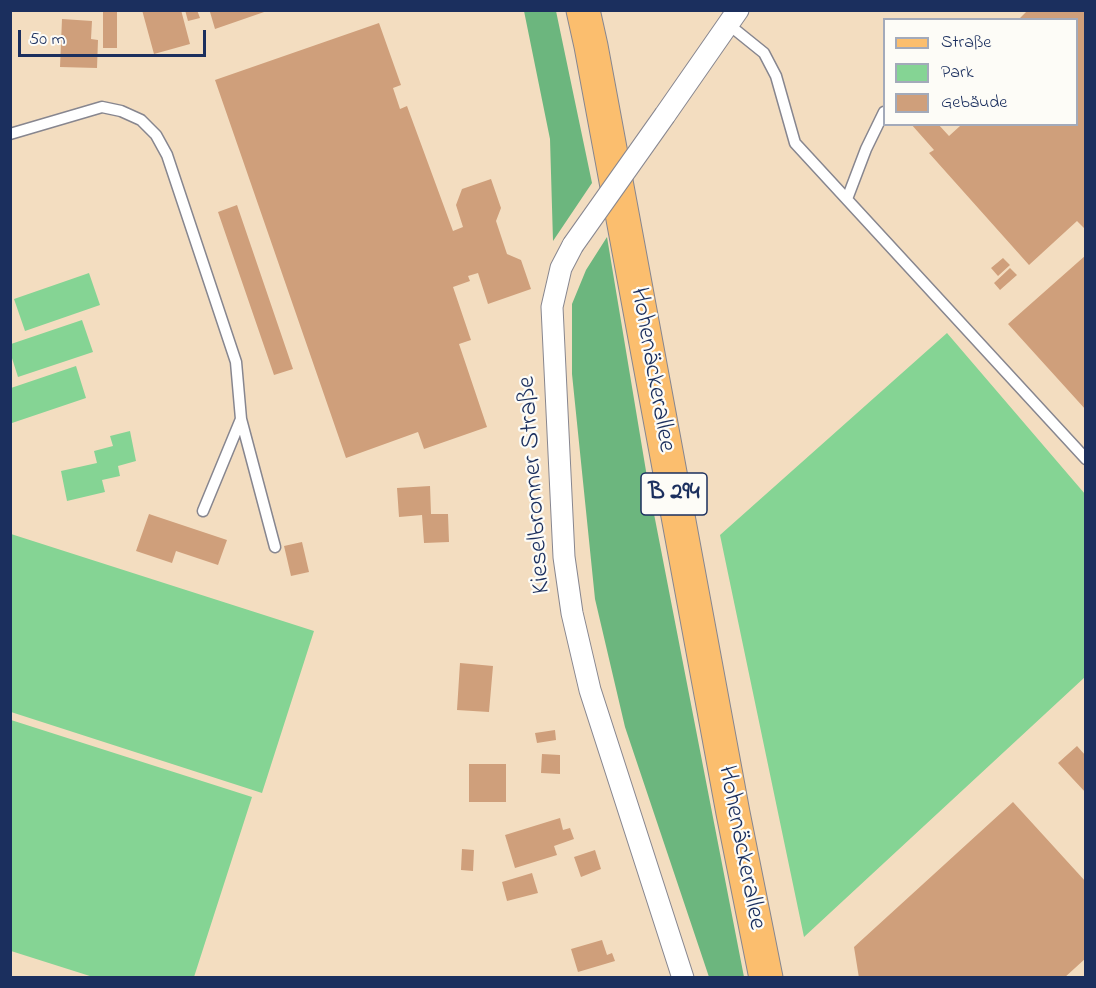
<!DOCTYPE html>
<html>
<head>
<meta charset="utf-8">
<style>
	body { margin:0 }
	#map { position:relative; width:1096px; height:988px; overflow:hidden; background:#f3ddc0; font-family:"Indie Flower",sans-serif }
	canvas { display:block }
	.frame { position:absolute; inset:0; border:12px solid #1b2f5e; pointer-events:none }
	.legend { position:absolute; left:883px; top:18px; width:195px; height:108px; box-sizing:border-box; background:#fdfcf7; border:2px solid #a3aaba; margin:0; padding:8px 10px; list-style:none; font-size:18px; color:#1b2f5e }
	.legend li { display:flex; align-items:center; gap:12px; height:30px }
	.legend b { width:30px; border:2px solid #a3aaba }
	.scale { position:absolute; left:18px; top:30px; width:188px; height:27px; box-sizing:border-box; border:3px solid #1b2f5e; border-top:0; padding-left:8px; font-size:18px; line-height:21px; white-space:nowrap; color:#1b2f5e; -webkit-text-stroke:4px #fdfcf7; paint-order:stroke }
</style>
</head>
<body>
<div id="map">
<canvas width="1096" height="988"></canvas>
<div class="frame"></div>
<ul class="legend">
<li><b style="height:8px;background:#fbbe6e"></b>Straße</li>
<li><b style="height:16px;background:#85d494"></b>Park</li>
<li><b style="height:16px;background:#cf9f7b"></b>Gebäude</li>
</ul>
<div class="scale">50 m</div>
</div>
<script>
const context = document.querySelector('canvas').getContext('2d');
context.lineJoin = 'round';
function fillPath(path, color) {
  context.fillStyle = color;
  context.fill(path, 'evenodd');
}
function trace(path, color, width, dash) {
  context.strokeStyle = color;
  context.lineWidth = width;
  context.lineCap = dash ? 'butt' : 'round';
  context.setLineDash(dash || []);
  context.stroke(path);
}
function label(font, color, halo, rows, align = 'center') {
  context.font = font + ' "Indie Flower",sans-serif';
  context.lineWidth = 4.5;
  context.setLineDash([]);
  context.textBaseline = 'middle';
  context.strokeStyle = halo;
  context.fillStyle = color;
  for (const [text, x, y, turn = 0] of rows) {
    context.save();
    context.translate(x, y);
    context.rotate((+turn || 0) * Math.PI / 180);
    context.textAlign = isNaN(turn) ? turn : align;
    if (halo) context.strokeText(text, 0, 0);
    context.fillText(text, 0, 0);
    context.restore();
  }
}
fillPath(new Path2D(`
	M 89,273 L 100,305 L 25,331 L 14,299 Z
	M 82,320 L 93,352 L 18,377 L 11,355 L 11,344 Z
	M 947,333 L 1085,494 L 1085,677 L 804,937 L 720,535 Z
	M 76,366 L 86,398 L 12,423 L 11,388 Z
	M 130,431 L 136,461 L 118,466 L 120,476 L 102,480 L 105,492 L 67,501 L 61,471 L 97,463 L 94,451 L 113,446 L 110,436 Z
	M 11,534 L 314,631 L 262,793 L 11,712 Z
	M 11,720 L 252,797 L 194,977 L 93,977 L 11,951 Z`), '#85d494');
fillPath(new Path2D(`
	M 524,11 L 556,11 L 592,183 L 553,241 L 550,139 Z
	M 607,237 L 648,483 L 744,977 L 709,977 L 625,727 L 595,599 L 572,374 L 572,304 L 586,270 Z`), '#6cb67e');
fillPath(new Path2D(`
	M 117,10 L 117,48 L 103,48 L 103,11 Z
	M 142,10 L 181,10 L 190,44 L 154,54 Z
	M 185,10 L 197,10 L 200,18 L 188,21 Z
	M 214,10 L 267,10 L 267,11 L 215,29 L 210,12 Z
	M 1028,10 L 1086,10 L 1086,230 L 1077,221 L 1029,265 L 929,153 L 934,150 L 911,124 L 938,124 L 949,136 L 960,126 L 958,124 L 1076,124 L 1076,20 L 1018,20 Z
	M 62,19 L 92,21 L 91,39 L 98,40 L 97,68 L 60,67 Z
	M 379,23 L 401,85 L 393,88 L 400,109 L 407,106 L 453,231 L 463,227 L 456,205 L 462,189 L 491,179 L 501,208 L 496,221 L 507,254 L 521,260 L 531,289 L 488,304 L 478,273 L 468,276 L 470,281 L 453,287 L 471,340 L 459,344 L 487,427 L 424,449 L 418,432 L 346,458 L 215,80 Z
	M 237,205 L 293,369 L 274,375 L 218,212 Z
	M 1086,255 L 1086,410 L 1008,324 Z
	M 1003,258 L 1010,265 L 998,276 L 991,268 Z
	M 1010,268 L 1017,275 L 1000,290 L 994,283 Z
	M 430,486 L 431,514 L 448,514 L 449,542 L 424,543 L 422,515 L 399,517 L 397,488 Z
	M 149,514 L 227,540 L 218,565 L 176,551 L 172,563 L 136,551 Z
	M 302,542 L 309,572 L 291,576 L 284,546 Z
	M 460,663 L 493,666 L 489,712 L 457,710 Z
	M 555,730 L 556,740 L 537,743 L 535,733 Z
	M 1077,746 L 1086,756 L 1086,793 L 1058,763 Z
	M 542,754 L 560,755 L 560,774 L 541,773 Z
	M 469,764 L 506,764 L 506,802 L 469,802 Z
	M 1013,802 L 1086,882 L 1086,958 L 1064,978 L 859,978 L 854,947 Z
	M 560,818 L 563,830 L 570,828 L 574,839 L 554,846 L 557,855 L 515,868 L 505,835 Z
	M 462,849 L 474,850 L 473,871 L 461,870 Z
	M 595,850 L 601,869 L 581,877 L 574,857 Z
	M 532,873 L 538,893 L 507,901 L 502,882 Z
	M 602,940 L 607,955 L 612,953 L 615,961 L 578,972 L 571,949 Z`), '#cf9f7b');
const service = new Path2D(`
	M 728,24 L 764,53 L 776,76 L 795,143 L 1086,459
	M 10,134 L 102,107 L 121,111 L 141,120 L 156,135 L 167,155 L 236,362 L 241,419 L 275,547
	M 847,199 L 866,149 L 884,112
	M 203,511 L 241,419`);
const minor = new Path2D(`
	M 665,115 L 738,10
	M 573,245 L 561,268 L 552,307 L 564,557 L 572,613 L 590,690 L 683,978`);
const primary = new Path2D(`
	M 583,10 L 591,46 L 733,813 L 766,978`);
trace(service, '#87868f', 13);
trace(minor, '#87868f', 23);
trace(primary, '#87868f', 35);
trace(service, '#fff', 10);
trace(minor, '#fff', 21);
trace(primary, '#fbbe6e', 33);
const minorBridge = new Path2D(`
	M 573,245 L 665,115`);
trace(minorBridge, '#87868f', 23, []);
trace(minorBridge, '#fff', 21);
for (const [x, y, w] of [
	[674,494,66]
]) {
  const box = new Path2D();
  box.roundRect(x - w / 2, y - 21, w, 42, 4.5);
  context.fillStyle = '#fdfcf7';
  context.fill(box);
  trace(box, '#1b2f5e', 1.5);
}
label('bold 24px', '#1b2f5e', null, [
	["B 294",674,494]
]);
label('26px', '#1b2f5e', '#fdfcf7', [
	["Hohenäckerallee",651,370,80],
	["Kieselbronner Straße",536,485,-94],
	["Hohenäckerallee",740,848,79]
]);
</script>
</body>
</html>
